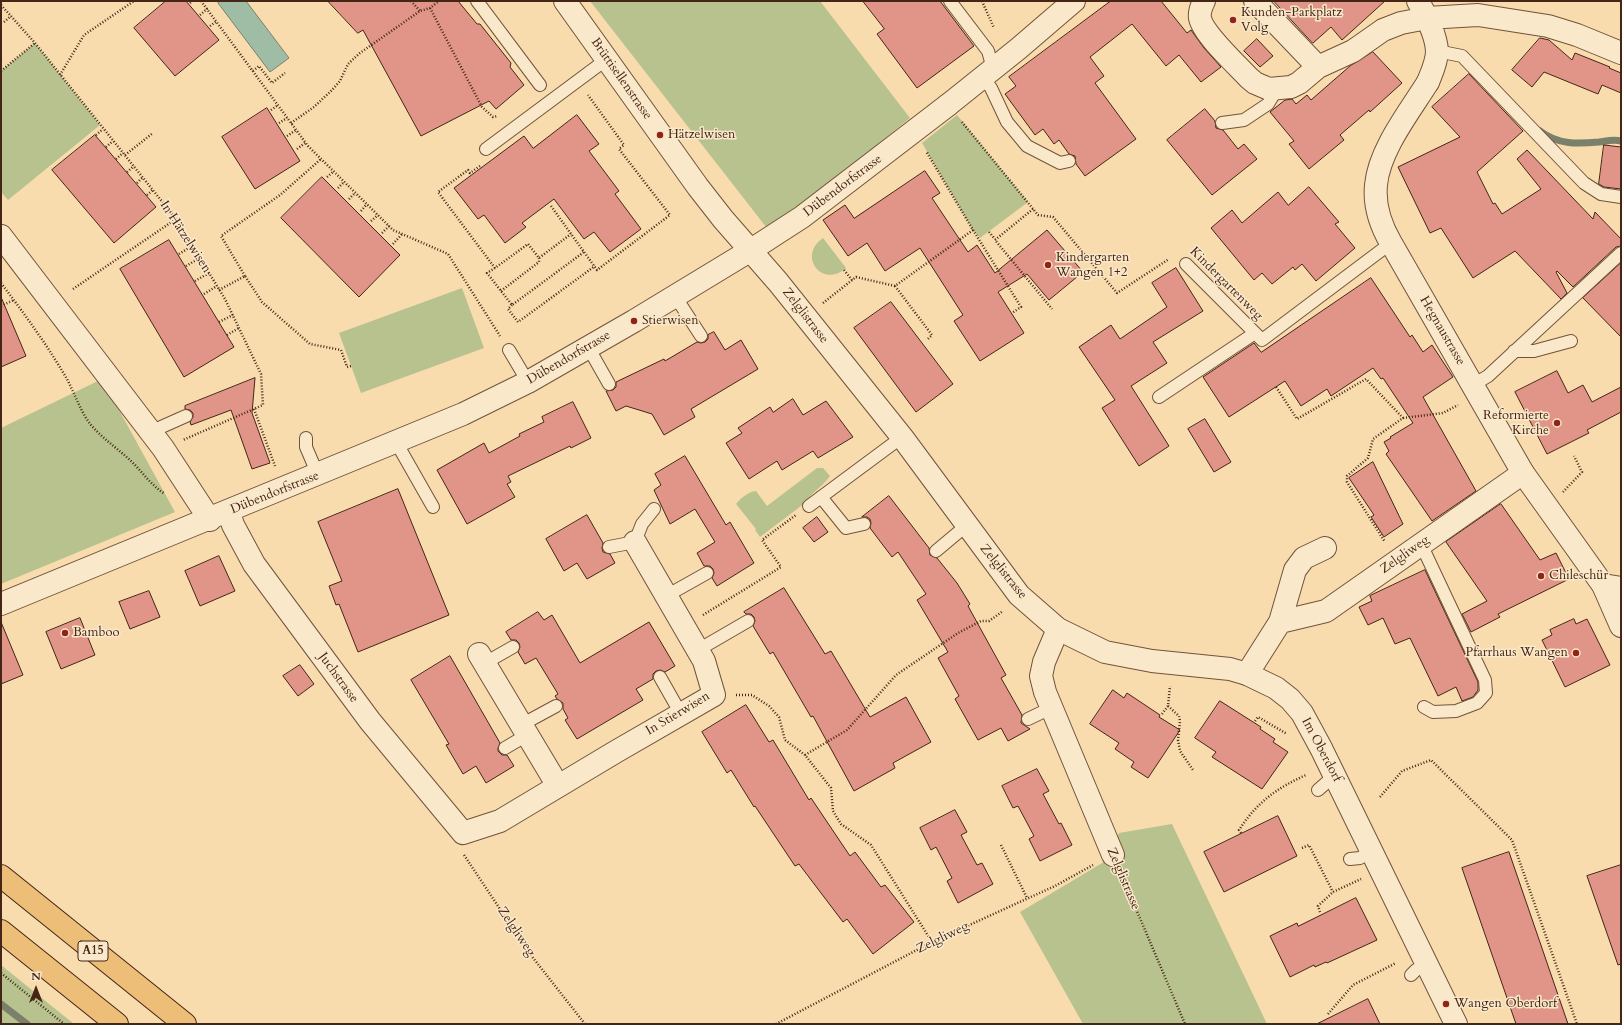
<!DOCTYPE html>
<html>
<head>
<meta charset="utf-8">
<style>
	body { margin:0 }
	#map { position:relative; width:1622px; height:1025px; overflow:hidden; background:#f8dcae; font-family:Cardo,serif }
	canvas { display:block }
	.frame { position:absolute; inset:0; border:2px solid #442516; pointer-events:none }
	.north { position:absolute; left:16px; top:969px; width:40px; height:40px; -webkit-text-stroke:3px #fae8ca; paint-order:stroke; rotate:0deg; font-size:11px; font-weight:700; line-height:16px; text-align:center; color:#442516 }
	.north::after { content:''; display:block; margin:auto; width:14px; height:18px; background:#442516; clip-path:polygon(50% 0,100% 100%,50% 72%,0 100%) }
</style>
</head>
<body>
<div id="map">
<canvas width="1622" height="1025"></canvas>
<div class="frame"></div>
<div class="north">N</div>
</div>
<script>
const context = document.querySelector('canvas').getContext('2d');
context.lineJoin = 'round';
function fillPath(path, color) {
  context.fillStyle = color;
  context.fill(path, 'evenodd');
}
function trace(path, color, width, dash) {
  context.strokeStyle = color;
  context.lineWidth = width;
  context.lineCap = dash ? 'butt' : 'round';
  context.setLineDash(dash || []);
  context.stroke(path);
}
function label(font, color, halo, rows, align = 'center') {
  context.font = font + ' Cardo,serif';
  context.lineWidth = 3;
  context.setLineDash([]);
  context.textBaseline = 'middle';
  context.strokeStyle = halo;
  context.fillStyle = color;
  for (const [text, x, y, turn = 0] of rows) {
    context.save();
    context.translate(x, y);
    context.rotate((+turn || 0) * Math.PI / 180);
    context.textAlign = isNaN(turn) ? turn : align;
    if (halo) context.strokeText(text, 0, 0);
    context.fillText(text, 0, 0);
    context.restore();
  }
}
fillPath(new Path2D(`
	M 590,1 L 820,1 L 910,118 L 770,232 Z
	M 35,43 L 100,125 L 8,200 L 1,192 L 1,71 Z
	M 957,115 L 1028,202 L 980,238 L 973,230 L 922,143 Z
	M 823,238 L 846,268 C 822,289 797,256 823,238 Z
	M 462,288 L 484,348 L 361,393 L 339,333 Z
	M 102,379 L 175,512 L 1,584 L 1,428 Z
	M 817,468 L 823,468 L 830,476 C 823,487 811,492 805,503 L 760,537 L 755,530 L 756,529 L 736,504 C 741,498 748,492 756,491 L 767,506 Z
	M 1172,824 L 1267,1024 L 1083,1024 L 1020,912 L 1119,853 L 1115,844 L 1119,833 Z
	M 1,965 L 74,1024 L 1,1024 Z`), '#b8c28e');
const water = new Path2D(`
	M 221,1 L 246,1 L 289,58 L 270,72 L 218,3 Z`);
fillPath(water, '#9fbca4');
trace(water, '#7b806b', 1);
trace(new Path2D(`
	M 1540,131 C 1558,145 1578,144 1599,142 C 1607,141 1613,139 1621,141
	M 1,1004 L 27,1024`), '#7b806b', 7);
const building = new Path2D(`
	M 166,1 L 186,1 L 219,40 L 175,76 L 134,28 Z
	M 328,1 L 458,1 L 477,24 L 480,24 L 511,63 L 510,67 L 524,85 L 496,109 L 489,101 L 421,136 L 363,30 L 358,33 Z
	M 863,1 L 940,1 L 974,46 L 917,88 L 877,34 L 884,29 Z
	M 1111,1 L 1161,1 L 1187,33 L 1191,30 L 1204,48 L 1221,67 L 1201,82 L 1179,55 L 1166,66 L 1132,24 L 1090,57 L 1104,76 L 1095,83 L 1136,139 L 1085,176 L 1076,164 L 1075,156 L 1069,154 L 1059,140 L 1054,144 L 1043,129 L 1035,135 L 1005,94 L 1016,86 L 1009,77 Z
	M 1274,1 L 1385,1 L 1342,40 L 1331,27 L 1313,43 Z
	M 1540,38 L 1549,40 L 1572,60 L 1575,53 L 1610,67 L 1609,68 L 1621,73 L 1621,93 L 1602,85 L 1598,94 L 1544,72 L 1532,87 L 1512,70 Z
	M 1257,39 L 1273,56 L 1260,67 L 1244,51 Z
	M 1373,52 L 1402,83 L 1370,112 L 1369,110 L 1340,135 L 1344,140 L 1309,169 L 1289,144 L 1294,141 L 1270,112 L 1285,100 L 1292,99 L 1296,104 L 1307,95 L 1311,100 L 1350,66 Z
	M 1469,74 L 1523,131 L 1477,172 L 1493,204 L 1495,203 L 1502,214 L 1541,189 L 1517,159 L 1527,150 L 1593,219 L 1595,212 L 1621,239 L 1621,246 L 1616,247 L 1573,287 L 1557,271 L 1556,272 L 1567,293 L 1561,299 L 1515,251 L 1473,278 L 1441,228 L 1430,233 L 1398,167 L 1460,137 L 1432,107 Z
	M 267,108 L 300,161 L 255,189 L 222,137 Z
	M 1205,109 L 1215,121 L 1216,128 L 1223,130 L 1238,149 L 1244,144 L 1257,159 L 1212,195 L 1167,140 Z
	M 577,115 L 599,144 L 589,151 L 619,191 L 615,194 L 641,229 L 610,252 L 594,232 L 584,239 L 554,199 L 522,223 L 526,227 L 505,243 L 484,215 L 478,219 L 454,188 L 524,136 L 533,148 Z
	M 95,135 L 156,207 L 114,243 L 52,170 Z
	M 1604,145 L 1621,147 L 1621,189 L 1604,187 L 1599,184 Z
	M 925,171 L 940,193 L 932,198 L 968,252 L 977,245 L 995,273 L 1047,230 L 1083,272 L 1049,300 L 1027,274 L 998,292 L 1024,333 L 980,361 L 954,321 L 963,315 L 920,248 L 885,271 L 867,243 L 848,256 L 823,220 L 845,205 L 854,218 Z
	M 322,177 L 400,255 L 359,297 L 281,218 Z
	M 1309,187 L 1339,222 L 1335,224 L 1355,248 L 1316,281 L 1302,264 L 1295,270 L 1293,267 L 1272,284 L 1262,273 L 1254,280 L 1211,228 L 1232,210 L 1242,223 L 1278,192 L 1288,205 Z
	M 169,240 L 234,347 L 184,377 L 120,269 Z
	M 1621,263 L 1621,337 L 1583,298 Z
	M 1176,268 L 1203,311 L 1153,342 L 1167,363 L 1131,386 L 1169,446 L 1139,466 L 1102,408 L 1115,400 L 1079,347 L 1111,325 L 1120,339 L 1167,307 L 1152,283 Z
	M 1371,278 L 1410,337 L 1412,335 L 1423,352 L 1432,345 L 1453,377 L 1423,397 L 1476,491 L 1432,521 L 1386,454 L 1389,451 L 1384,442 L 1391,438 L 1390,437 L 1413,423 L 1383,378 L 1381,379 L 1373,368 L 1331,396 L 1327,389 L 1301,406 L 1285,381 L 1229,417 L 1203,377 L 1254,343 L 1261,352 Z
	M 1,297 L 26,356 L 1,367 Z
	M 891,302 L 953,384 L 916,412 L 854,328 Z
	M 714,332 L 725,350 L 741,340 L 758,369 L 691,409 L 695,417 L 664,435 L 652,414 L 626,406 L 616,411 L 606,391 L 613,390 L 616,387 L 616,382 L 664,359 L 665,361 L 697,342 L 701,343 L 705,342 L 708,339 L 708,335 Z
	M 1557,371 L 1568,393 L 1583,385 L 1592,402 L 1621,387 L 1621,412 L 1587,430 L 1589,433 L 1547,454 L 1515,392 Z
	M 255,378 L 252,413 L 270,463 L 252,469 L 231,410 L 191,425 L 190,422 L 193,417 L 193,413 L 190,410 L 185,409 L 185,406 Z
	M 793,399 L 803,415 L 826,401 L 853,437 L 818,458 L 813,451 L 782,470 L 777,461 L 749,479 L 726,443 L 742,433 L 738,428 L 770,407 L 773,412 Z
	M 573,402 L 591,438 L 571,448 L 570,446 L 508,476 L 511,482 L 507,484 L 515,497 L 467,524 L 437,470 L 484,443 L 489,453 L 520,436 L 519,434 L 544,422 L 542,417 Z
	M 1205,419 L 1231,462 L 1214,472 L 1188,429 Z
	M 685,456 L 726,525 L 730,522 L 754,563 L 717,586 L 712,578 L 714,573 L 713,569 L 710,566 L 704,566 L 697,553 L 715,542 L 695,509 L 670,524 L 654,490 L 661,485 L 655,474 Z
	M 1373,462 L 1403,524 L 1384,537 L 1371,517 L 1374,515 L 1349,478 Z
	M 398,489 L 449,615 L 358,652 L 339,604 L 336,605 L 329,586 L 342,581 L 318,522 Z
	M 889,496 L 929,548 L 930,555 L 937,558 L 957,583 L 970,604 L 968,606 L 1006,675 L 1001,678 L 1022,715 L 1021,723 L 1030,729 L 1008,741 L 1001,728 L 978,740 L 955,699 L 959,696 L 938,658 L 948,652 L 917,600 L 926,594 L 898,552 L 892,557 L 870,528 L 871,523 L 870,519 L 867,517 L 862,517 Z
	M 1501,504 L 1540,560 L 1556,553 L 1569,579 L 1498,614 L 1500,617 L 1471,632 L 1462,614 L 1487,601 L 1446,542 Z
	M 587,515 L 603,543 L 602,548 L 603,552 L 610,554 L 615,563 L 587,579 L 577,563 L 564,571 L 546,539 Z
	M 817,517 L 828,532 L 814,542 L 803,528 Z
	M 219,556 L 235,591 L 200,606 L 185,571 Z
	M 1425,570 L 1478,682 L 1478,690 L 1473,697 L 1462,701 L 1456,687 L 1438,696 L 1410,638 L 1395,644 L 1383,618 L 1368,625 L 1359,607 L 1372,601 L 1370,596 Z
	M 784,588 L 825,654 L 831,651 L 870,717 L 906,697 L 931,742 L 893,763 L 895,768 L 854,791 L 813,716 L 811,717 L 773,652 L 770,654 L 753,626 L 755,621 L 754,617 L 751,614 L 746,614 L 744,612 Z
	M 149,591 L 160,617 L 130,629 L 119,602 Z
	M 538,612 L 544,620 L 552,615 L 580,663 L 649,622 L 675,666 L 665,672 L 660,670 L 656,671 L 653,674 L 653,679 L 636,689 L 643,700 L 577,739 L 565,720 L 568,718 L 563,709 L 563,703 L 557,699 L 555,696 L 558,694 L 536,658 L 525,664 L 518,652 L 520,647 L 519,643 L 516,640 L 511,640 L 506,632 Z
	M 80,618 L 95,655 L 61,669 L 46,632 Z
	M 1574,619 L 1576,624 L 1587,619 L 1610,665 L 1565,687 L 1542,640 L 1552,635 L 1550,630 Z
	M 1,622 L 23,675 L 1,684 Z
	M 450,656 L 500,743 L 498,748 L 498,751 L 502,755 L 507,755 L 514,766 L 486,783 L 476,766 L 463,774 L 446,745 L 449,744 L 411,680 Z
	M 300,665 L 314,684 L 298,696 L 283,676 Z
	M 1113,690 L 1124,698 L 1127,693 L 1160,715 L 1159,717 L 1180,730 L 1148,778 L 1131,767 L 1134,762 L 1115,749 L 1119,743 L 1090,724 Z
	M 1220,701 L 1261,727 L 1260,729 L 1275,739 L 1273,742 L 1288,752 L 1262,789 L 1212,757 L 1216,752 L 1195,738 Z
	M 746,705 L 769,742 L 773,740 L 809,800 L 811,798 L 850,856 L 855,852 L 881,887 L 885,885 L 914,922 L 873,954 L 847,919 L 843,922 L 799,864 L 795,866 L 755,806 L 754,807 L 731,770 L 727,773 L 702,732 Z
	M 1037,769 L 1049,791 L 1043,794 L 1059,824 L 1061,823 L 1072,845 L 1040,861 L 1029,839 L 1034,836 L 1018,806 L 1013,808 L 1002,786 Z
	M 955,810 L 967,832 L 961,835 L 977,865 L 982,863 L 993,884 L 958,903 L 947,881 L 952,878 L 936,847 L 931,850 L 920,828 Z
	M 1278,816 L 1297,856 L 1224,892 L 1204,852 Z
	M 1509,852 L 1568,1024 L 1516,1024 L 1462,868 Z
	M 1621,865 L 1621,964 L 1618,965 L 1587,876 Z
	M 1356,898 L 1377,940 L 1327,963 L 1326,962 L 1315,967 L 1314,965 L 1290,977 L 1270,936 L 1297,923 L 1298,926 Z
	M 1368,999 L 1380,1024 L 1317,1024 Z`);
fillPath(building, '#e09588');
trace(building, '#442516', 1);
const service = new Path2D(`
	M 477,1 L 540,85
	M 950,1 L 988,51 L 993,69
	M 1437,51 L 1462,56 L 1584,183 L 1601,194 L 1621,197
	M 983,77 L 991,88 L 1007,122 L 1027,146 L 1060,163 L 1069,161
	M 1222,123 L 1244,120 L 1268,104 L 1277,89
	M 486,149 L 607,59
	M 1186,264 L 1262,340 L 1391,243
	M 675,296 L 701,336
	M 588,347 L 609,384
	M 509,350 L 528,382
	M 1514,351 L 1534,351 L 1571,341
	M 1473,385 L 1488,376 L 1621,253
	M 1159,397 L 1255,333
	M 150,432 L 186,416
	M 306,438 L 306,447 L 318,475
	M 396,442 L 433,507
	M 821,497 L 846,528 L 864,524
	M 809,506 L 902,437
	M 1421,544 L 1485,680 L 1486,693 L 1477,703 L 1456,711 L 1433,712 L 1424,707
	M 609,547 L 635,542 L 642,524 L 654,509
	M 936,551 L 967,525
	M 666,596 L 707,573
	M 698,650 L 748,621
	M 485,663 L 513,647
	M 660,677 L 681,714
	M 1028,719 L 1051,708
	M 521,725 L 556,706
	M 505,748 L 527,735
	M 1318,790 L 1326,783 L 1335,778
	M 1350,859 L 1360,858 L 1372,851
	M 1411,975 L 1416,970 L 1427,965`);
const minor = new Path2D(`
	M 1204,1 C 1201,7 1199,12 1200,18 C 1203,34 1237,65 1249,78 L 1255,83 L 1269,89 L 1291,87 L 1299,83 L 1318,67 L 1353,51 L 1383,30 L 1401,23 L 1427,18 L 1478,15 L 1548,26 L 1577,35 L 1621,53
	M 1255,1 L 1318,67
	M 1418,1 C 1426,16 1436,34 1437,51 C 1437,62 1432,72 1428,82
	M 948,105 L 1018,49 L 1074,1
	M 1,236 L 163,448 L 210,520
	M 229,512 L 233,525 L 254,564 L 370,721 L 463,833 L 500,821 L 617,751 L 714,695 L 704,661 L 635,542
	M 1603,585 L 1621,588
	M 1,604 L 463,414 L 528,382 L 634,321 L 751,250
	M 1280,622 L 1326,611 L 1523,473
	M 1058,629 L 1044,662 L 1041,676 L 1045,692 L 1113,855
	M 479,654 L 558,786
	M 1247,674 L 1280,622 L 1295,570 L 1304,558 L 1325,548`);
const tertiary = new Path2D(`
	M 565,1 L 698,187 L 723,219 L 778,282 L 902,437 L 1019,595 L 1058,629 L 1105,652 L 1152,661 L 1230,669 L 1247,674 L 1276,688 L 1290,699 L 1302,713 L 1321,748 L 1456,1024
	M 1428,82 C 1410,111 1379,150 1376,185 C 1374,205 1381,226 1391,243 L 1523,473 L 1603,585 L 1621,626
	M 751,250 L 802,217 L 948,105`);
const motorway = new Path2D(`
	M 1,876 L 185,1024
	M 1,931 L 117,1024`);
trace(service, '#71533c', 14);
trace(minor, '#71533c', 24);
trace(tertiary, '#71533c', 24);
trace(motorway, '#442516', 24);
trace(new Path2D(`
	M 201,1 L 308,146 L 393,230 L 448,254 L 500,336
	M 411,1 L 420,11
	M 982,1 L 994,28
	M 190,3 L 192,1
	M 1,5 L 35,43 L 176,219 L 225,299 L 261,374 L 263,405 L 183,440
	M 430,8 L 482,107 L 493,117 L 498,116
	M 200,15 L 208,8
	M 4,22 L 11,16
	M 210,26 L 217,21
	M 1,71 L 35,43
	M 253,71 L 259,66 L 272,83 L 285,73
	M 60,75 L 84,35 L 134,1
	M 271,110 L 278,105
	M 962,122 L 1038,215 L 1053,217 L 1117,293 L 1169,259
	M 279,123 L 287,118
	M 291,123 L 314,107 L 332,90 L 340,81 L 348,64 L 360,53 L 420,11 L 430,8 L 439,1
	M 96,135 L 103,129
	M 287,136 L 296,130
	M 106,147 L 113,141
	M 297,149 L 305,143
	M 125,155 L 153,133
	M 116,159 L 123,153
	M 480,166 L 470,173 L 468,170 L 438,192 L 495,268 L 528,244 L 539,258 L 571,234
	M 127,172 L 134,166
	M 327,177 L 333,172
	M 137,183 L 143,177
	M 338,188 L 344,182
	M 147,195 L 153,190
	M 349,199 L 355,193
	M 551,206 L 597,270 L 670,215 L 619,149 L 624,145 L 588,95
	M 1033,209 L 995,240 L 1052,309
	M 361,211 L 367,204
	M 371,221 L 378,215
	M 973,230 L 1021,307 L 1012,313
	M 989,232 L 995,239
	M 382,233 L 389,226
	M 393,244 L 402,234
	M 179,254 L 192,246
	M 186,266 L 200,258
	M 495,268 L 487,273 L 512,305 L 584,252
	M 844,270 L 852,280
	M 245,276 L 221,236 L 280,195 L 321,159
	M 195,281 L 209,273
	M 1,283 C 23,312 45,342 64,374 C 74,390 79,410 91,425 C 104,440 120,450 134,464 C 144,474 152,486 165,494
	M 895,286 L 932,335 L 928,339
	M 73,289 L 176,219
	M 219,290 L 245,276 L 262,302 L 310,344 L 341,350 L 347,367 L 351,366
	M 501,291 L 539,262 L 539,258
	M 204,294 L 217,286
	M 823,303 L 856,277 L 895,286 L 973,230 L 926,151
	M 512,305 L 508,309 L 518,322 L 595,266
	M 1,306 L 14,300
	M 219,322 L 233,315
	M 227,335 L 239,328
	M 1276,387 L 1297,419 L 1366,379 L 1403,418 L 1373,439 L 1368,458 L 1347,476 L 1347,482 L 1385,542
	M 254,409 L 275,466
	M 1403,418 L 1443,413 L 1458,405
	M 1563,492 L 1582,472 L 1574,456
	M 703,615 L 781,567 L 762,540 L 796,515
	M 736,695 L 752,695 L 769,706 L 779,717 L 785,740 L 805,755 L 831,788 L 833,811 L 841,824 L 871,845 L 932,942
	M 1168,706 L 1179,716 L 1180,721 L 1178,740 L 1180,751 L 1193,770
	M 1162,714 L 1168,706 L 1170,686
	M 1255,721 L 1258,717 L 1287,734
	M 805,755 L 847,730 L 896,675 L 958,633 L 981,621 L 989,621 L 1003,611
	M 1380,797 L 1402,771 L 1431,760 L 1512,840 L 1577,1024
	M 1241,833 L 1239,830 C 1257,802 1277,788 1306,775
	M 1001,845 L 1027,898
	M 1302,848 L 1309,845 L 1333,892
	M 464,855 L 530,954 L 585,1024
	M 1122,876 L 1185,1024
	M 1320,912 L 1318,906 L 1333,892 L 1361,879
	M 1,973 L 64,1024
	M 1328,1014 L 1353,985 L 1396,963
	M 776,1024 L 932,942 L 1055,886 L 1093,865`), '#442516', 2.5, [1, 2]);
trace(service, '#fae8ca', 12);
trace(minor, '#fae8ca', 22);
trace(tertiary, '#fae8ca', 22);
trace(motorway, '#ecbe77', 22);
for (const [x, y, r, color] of [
	[1233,20,4,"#8f2418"],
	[660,135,4,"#8f2418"],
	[1048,265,4,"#8f2418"],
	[634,321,4,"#8f2418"],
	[1557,423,4,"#8f2418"],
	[1541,576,4,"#8f2418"],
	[65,633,4,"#8f2418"],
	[1576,653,4,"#8f2418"],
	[1446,1004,4,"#8f2418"]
]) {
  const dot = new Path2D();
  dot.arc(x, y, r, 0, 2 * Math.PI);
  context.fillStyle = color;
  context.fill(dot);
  trace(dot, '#fae8ca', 1.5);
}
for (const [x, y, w] of [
	[93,951,30]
]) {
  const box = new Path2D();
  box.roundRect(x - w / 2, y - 10, w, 20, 3);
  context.fillStyle = '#fae8ca';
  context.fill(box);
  trace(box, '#442516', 1);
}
label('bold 12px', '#442516', null, [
	["A15",93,951]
]);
label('13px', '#442516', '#fae8ca', [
	["Kunden-Parkplatz",1241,13],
	["Volg",1241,28],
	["Hätzelwisen",668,135],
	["Kindergarten",1056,258],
	["Wangen 1+2",1056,273],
	["Stierwisen",642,321],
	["Reformierte",1549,416,"right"],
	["Kirche",1549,431,"right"],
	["Chileschür",1549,576],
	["Bamboo",73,633],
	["Pfarrhaus Wangen",1568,653,"right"],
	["Wangen Oberdorf",1454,1004]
], 'left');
label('13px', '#442516', '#fae8ca', [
	["Brüttisellenstrasse",621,79,55],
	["Dübendorfstrasse",843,186,-37],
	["In Hätzelwisen",185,237,57],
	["Kindergartenweg",1226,284,45],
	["Zelglistrasse",805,316,52],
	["Hegnaustrasse",1442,331,60],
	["Dübendorfstrasse",569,358,-30],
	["Dübendorfstrasse",275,493,-22],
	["Zelgliweg",1405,555,-35],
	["Zelglistrasse",1003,572,51],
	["Juchstrasse",338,678,54],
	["In Stierwisen",678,714,-31],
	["Im Oberdorf",1321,750,62],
	["Zelglistrasse",1123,879,67],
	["Zelgliweg",516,932,56],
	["Zelgliweg",943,938,-26]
]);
</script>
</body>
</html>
